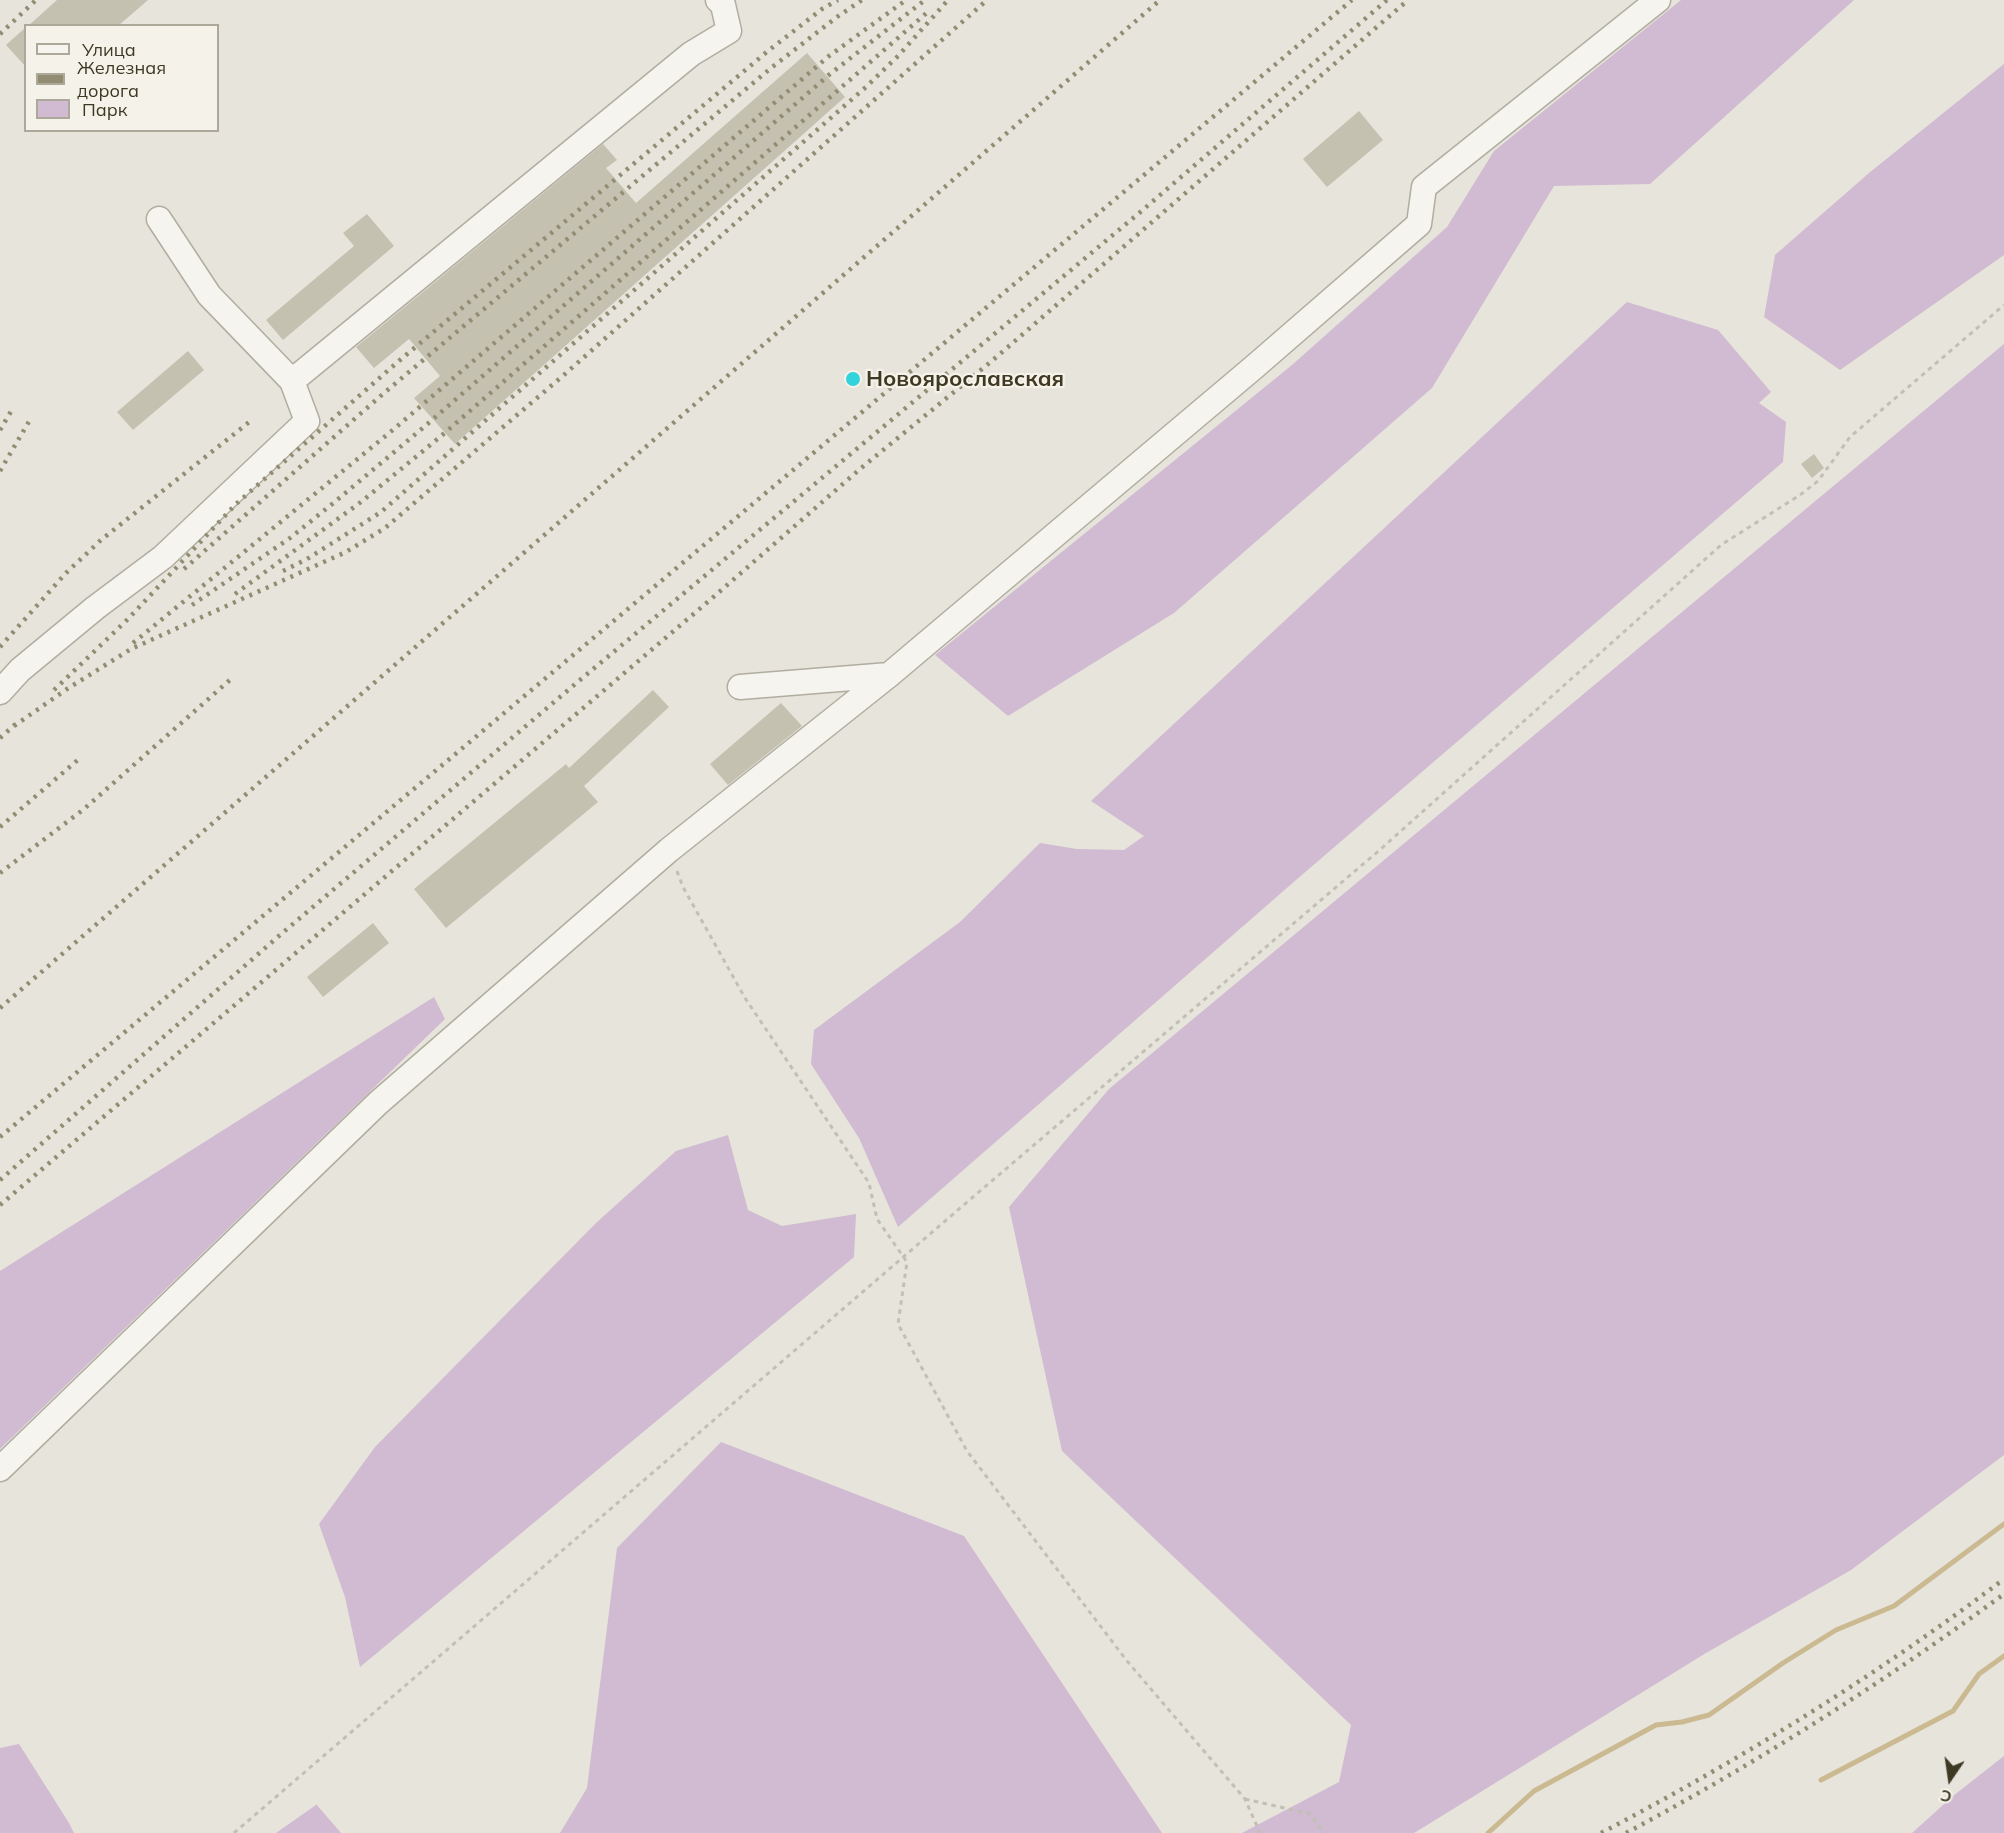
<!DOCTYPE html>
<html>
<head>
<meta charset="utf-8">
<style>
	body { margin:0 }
	#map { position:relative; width:2004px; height:1833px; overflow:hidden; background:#e7e4db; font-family:Mulish,sans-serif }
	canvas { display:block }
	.legend { position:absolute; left:24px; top:24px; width:195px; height:108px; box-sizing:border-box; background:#f5f2ea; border:2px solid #aca89a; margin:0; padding:8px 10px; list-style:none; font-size:18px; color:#3e3923 }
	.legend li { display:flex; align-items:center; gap:12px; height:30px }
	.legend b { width:30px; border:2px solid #aca89a }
	.north { position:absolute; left:1920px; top:1749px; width:60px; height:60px; -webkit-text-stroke:4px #f5f2ea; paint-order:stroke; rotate:193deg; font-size:16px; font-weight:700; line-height:24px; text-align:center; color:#3e3923 }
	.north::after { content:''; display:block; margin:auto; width:21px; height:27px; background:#3e3923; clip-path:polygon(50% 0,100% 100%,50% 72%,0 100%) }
</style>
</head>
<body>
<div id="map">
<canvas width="2004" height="1833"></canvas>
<ul class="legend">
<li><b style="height:8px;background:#f5f4ee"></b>Улица</li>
<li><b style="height:8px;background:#928c73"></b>Железная дорога</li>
<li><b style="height:16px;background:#d0bbd2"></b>Парк</li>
</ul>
<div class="north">С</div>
</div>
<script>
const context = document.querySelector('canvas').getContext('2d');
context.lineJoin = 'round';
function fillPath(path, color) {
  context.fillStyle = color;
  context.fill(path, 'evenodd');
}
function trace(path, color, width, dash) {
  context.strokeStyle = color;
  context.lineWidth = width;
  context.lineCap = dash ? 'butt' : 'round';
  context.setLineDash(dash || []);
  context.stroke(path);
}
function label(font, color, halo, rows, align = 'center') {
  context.font = font + ' Mulish,sans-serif';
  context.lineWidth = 4.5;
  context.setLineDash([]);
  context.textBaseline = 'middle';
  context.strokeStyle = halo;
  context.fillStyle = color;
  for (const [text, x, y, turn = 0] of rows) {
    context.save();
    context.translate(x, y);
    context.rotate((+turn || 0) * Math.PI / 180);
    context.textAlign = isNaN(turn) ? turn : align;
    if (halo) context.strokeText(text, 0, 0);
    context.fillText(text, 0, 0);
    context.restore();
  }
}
fillPath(new Path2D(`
	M 1681,0 L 1854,0 L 1650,184 L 1554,186 L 1432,388 L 1174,613 L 1008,716 L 935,655 L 1292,365 L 1447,227 L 1494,151 Z
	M 2004,64 L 2004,255 L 1840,370 L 1764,317 L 1775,255 L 1869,173 Z
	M 1627,302 L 1718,330 L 1771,392 L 1759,403 L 1786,422 L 1783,462 L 1296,880 L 898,1227 L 859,1138 L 811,1064 L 814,1030 L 960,922 L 1040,843 L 1077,849 L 1124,850 L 1144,836 L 1091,801 Z
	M 2004,344 L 2004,1455 L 1851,1570 L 1706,1653 L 1419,1830 L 1414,1833 L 1242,1833 L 1339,1782 L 1351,1725 L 1062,1451 L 1009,1207 L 1109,1089 Z
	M 434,997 L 445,1019 L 0,1449 L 0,1271 Z
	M 728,1135 L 748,1210 L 782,1226 L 856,1214 L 854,1257 L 360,1667 L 345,1597 L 319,1524 L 375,1447 L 596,1223 L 676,1151 Z
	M 721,1442 L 964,1536 L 1162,1833 L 560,1833 L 587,1788 L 617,1548 Z
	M 19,1744 L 69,1823 L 74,1833 L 0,1833 L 0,1748 Z
	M 2004,1756 L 2004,1833 L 1912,1833 L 1953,1796 Z
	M 316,1804 L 341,1833 L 276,1833 L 316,1805 Z`), '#d0bbd2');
trace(new Path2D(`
	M 1821,1780 L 1953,1711 L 1979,1674 L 2004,1656
	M 1488,1833 L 1534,1791 L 1656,1725 L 1682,1722 L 1709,1715 L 1783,1663 L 1836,1630 L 1894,1606 L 2004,1524`), '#cbba91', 5);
fillPath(new Path2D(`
	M 57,0 L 148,0 L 118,26 L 28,26 Z
	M 26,27 L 26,67 L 6,45 Z
	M 807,53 L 845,97 L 455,444 L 414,398 L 440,376 L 409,339 L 374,368 L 356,347 L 603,144 L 617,160 L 606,168 L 636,203 Z
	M 1359,111 L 1383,140 L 1327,187 L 1303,159 Z
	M 367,214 L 394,246 L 283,340 L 266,320 L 354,246 L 343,233 Z
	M 188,351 L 204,370 L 133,430 L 117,412 Z
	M 1814,454 L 1824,468 L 1812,478 L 1801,464 Z
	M 653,690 L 669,707 L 584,786 L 598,802 L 446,928 L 414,889 L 566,764 L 569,768 Z
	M 781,703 L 802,726 L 728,785 L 710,764 Z
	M 373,923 L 389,943 L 323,997 L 307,977 Z`), '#c4c1b1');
const minor = new Path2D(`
	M 159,219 L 209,295 L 292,381 L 691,54 L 729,31 L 723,5 L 718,0
	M 740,687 L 889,675 L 1253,368 L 1419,224 L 1424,187 L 1658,0
	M 0,692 L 20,670 L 95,608 L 163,557 L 307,421 L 292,381
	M 0,1469 L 378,1103 L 669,850 L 889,675`);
trace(minor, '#b1ada0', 27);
trace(new Path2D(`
	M 677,871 L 683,887 L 745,998 L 869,1183 L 877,1219 L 907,1262 L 898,1324 L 967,1451 L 1127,1661 L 1245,1799 L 1260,1833
	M 1245,1799 L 1311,1814 L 1323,1833
	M 234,1833 L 973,1197 L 1382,848 L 1721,545 L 1800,495 L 1818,481 L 1850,437 L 2004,305`), '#c2c0b5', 3, [4.5, 4.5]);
trace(minor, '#f5f4ee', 24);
trace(new Path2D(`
	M 0,34 L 36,0
	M 0,430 L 13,408
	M 0,471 L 31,418
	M 184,569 L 384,393 L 771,68 L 837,17 L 862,0
	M 283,571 L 307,559 L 381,512 L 866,87 L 899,55 L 948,0
	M 235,594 L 361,502 L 440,437 L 930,10
	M 192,605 L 290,538 L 331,505 L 424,427 L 830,74 L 925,0
	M 133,643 L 394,429 L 829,56 L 906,0
	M 0,647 L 66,573 L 101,540 L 253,419
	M 54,690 L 128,619 L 236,504 L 400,360 L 768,51 L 822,9 L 838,0
	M 14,726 L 67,689 L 131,649 L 346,552 L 385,528 L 565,374 L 987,0
	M 0,738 L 20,720
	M 0,827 L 80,758
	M 0,873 L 84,809 L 231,679
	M 0,1008 L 1160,0
	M 0,1137 L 1352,0
	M 0,1180 L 280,935 L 580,680 L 1138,214 L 1387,0
	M 0,1205 L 710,600 L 860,469 L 993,360 L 1408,0
	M 1601,1833 C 1742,1759 1877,1675 2004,1579
	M 1626,1833 C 1757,1763 1884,1682 2004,1594`), '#928c73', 4.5, [3, 6]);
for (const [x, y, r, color] of [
	[853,379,8,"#31d4db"]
]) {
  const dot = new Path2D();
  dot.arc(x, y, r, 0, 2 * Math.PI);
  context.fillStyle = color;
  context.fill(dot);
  trace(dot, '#f5f2ea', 2);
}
label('bold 22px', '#3e3923', '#f5f2ea', [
	["Новоярославская",866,379]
], 'left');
</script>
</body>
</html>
